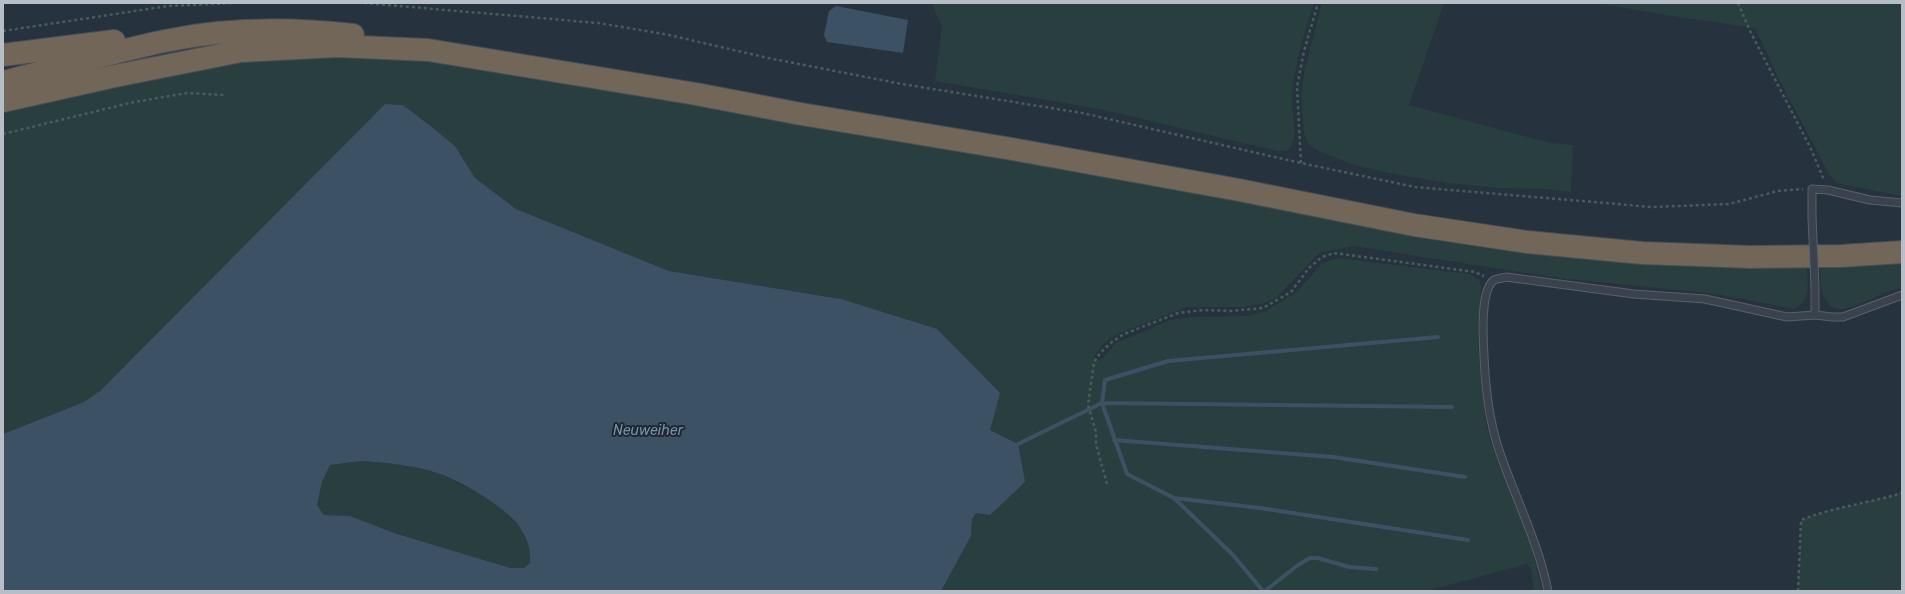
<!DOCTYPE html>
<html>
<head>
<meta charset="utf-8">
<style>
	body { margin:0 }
	#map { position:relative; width:1905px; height:594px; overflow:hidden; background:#26323d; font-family:Rubik,sans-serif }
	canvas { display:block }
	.frame { position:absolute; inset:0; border:4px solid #b6bec8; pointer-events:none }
</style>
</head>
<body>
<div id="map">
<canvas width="1905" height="594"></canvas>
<div class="frame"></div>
</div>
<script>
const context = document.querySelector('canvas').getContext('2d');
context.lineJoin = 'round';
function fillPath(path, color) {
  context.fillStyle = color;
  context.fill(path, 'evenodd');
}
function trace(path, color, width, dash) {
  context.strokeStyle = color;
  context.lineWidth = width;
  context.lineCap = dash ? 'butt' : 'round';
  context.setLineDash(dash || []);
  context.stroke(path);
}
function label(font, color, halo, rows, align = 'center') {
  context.font = font + ' Rubik,sans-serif';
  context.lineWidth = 4;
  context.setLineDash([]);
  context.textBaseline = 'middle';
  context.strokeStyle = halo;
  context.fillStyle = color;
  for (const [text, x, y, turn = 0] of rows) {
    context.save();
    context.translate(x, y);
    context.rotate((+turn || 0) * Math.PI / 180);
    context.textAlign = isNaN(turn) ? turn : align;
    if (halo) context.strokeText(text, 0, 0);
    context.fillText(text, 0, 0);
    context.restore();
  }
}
fillPath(new Path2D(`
	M 931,3 L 1314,3 C 1305,30 1292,74 1292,102 C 1292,118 1300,140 1287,151 L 1277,151 L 1100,109 L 935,81 L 942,26 Z
	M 1322,3 L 1444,3 L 1409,105 L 1550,143 L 1573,145 L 1571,192 L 1545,189 L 1499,188 L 1447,183 L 1388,173 L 1351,164 L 1319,151 L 1308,144 L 1304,133 L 1301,94 L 1305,69 Z
	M 1597,3 L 1902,3 L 1902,196 L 1837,183 L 1829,174 L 1780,81 L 1755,28 L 1666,15 Z
	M 428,50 L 1414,225 L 1794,257 L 1807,268 C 1808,284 1811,301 1794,309 L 1717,294 L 1559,278 L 1353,246 L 1319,253 L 1276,298 L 1265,303 L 1242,307 L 1187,307 L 1115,335 L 1103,344 L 1093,358 L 1101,360 L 1116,343 L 1170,320 L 1194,317 L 1247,316 L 1264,312 L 1297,292 L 1322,263 L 1338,258 L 1469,274 L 1479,280 L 1481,286 L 1478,327 L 1479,360 L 1486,424 L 1492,446 L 1531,544 L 1542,591 L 1534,591 L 1531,569 L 1527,564 L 1426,591 L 941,591 L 971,536 L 972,519 L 976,513 L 990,515 L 1018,444 L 990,430 L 841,299 L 669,271 L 516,209 L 475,178 L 455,146 L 428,124 L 403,105 L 385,104 L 100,391 L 84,402 L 3,434 L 3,101 L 241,51 Z
	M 1902,262 L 1902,288 C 1897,289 1892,290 1887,292 C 1872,297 1836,322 1825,299 C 1820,290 1821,279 1820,269 Z
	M 361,461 L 404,464 L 440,474 L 471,489 L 501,508 L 522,529 L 530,552 L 531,563 L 524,568 L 510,568 L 394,533 L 350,516 L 324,515 L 317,505 L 322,482 L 330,465 Z
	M 1902,493 L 1902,591 L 1798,591 L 1801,520 C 1834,507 1869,503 1902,493 Z`), '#293f3f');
fillPath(new Path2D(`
	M 836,6 L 908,20 L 903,53 L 827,42 L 824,35 L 829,11 Z
	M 385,104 L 403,105 L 428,124 L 455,146 L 475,178 L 516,209 L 669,271 L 841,299 L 937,329 L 1000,393 L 990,430 L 1018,444 L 1025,482 L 990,515 L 976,513 L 972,519 L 971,536 L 941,591 L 3,591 L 3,434 L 84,402 L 100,391 ZM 361,461 C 388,463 415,465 440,474 C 461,481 513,511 522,531 C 528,541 531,552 530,563 L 524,568 L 510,568 L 394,533 L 350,516 L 324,515 L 317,505 L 322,482 L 330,465 Z`), '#3d5164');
trace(new Path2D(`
	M 1438,337 L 1168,361 L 1105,380 L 1102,403 L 1452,407
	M 1114,440 L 1333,457 L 1465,477
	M 1018,444 L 1102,403 L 1127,474 L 1174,498 L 1260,508 L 1468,540
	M 1174,498 L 1233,555 L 1263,591
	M 1265,591 L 1298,565 L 1310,558 L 1318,558 L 1349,567 L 1376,569`), '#3d5164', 4);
const lane = new Path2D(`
	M 1812,217 L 1812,189 L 1828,190 L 1870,200 L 1902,203
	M 1815,315 L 1815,286
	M 1548,591 C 1538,540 1513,494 1497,444 C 1486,407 1484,368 1483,330 C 1483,318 1483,288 1494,280 C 1497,279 1502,278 1506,277 L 1634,294 L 1705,299 L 1787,317 L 1815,315 L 1832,317 L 1843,317 L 1902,295`);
const highway = new Path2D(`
	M 3,55 L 114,41
	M 3,82 C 57,69 111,52 165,41 C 226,28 291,28 353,35
	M 3,101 L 115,76 L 241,51 L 337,46 L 428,50 L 696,94 L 801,114 L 1012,149 L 1239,190 L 1414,225 L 1527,242 L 1642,253 L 1751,257 L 1841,256 L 1902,252`);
trace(lane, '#58616b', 9);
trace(highway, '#454e58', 24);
trace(new Path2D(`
	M 364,3 L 598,23 L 669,35 L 768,58 L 902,84 L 1082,113 L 1301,163 L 1415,187 L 1652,207 L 1729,204 L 1778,191 L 1803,189
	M 1738,3 L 1750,31 L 1811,149 L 1824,180
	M 3,31 L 168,6 L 234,3
	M 3,134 L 134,102 L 187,93 L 224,95
	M 1301,163 L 1297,87 L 1304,51 L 1318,3
	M 1107,484 L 1096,444 L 1096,432 L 1088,405 L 1094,362 L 1101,352 L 1112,342 L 1124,334 L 1178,313 L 1204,310 L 1231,311 L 1263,308 L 1291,292 L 1309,268 L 1322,257 L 1334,253 L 1475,272 L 1484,276
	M 1798,591 L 1801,520 C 1834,507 1869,503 1902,493`), '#485c5d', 2.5, [3, 3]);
trace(lane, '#3a434d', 7);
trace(highway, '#726658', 22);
const laneBridge = new Path2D(`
	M 1812,217 L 1815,286`);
trace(laneBridge, '#58616b', 9, []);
trace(laneBridge, '#3a434d', 7);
label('italic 14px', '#7991a9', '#1f2832', [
	["Neuweiher",648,431]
]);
</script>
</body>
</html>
